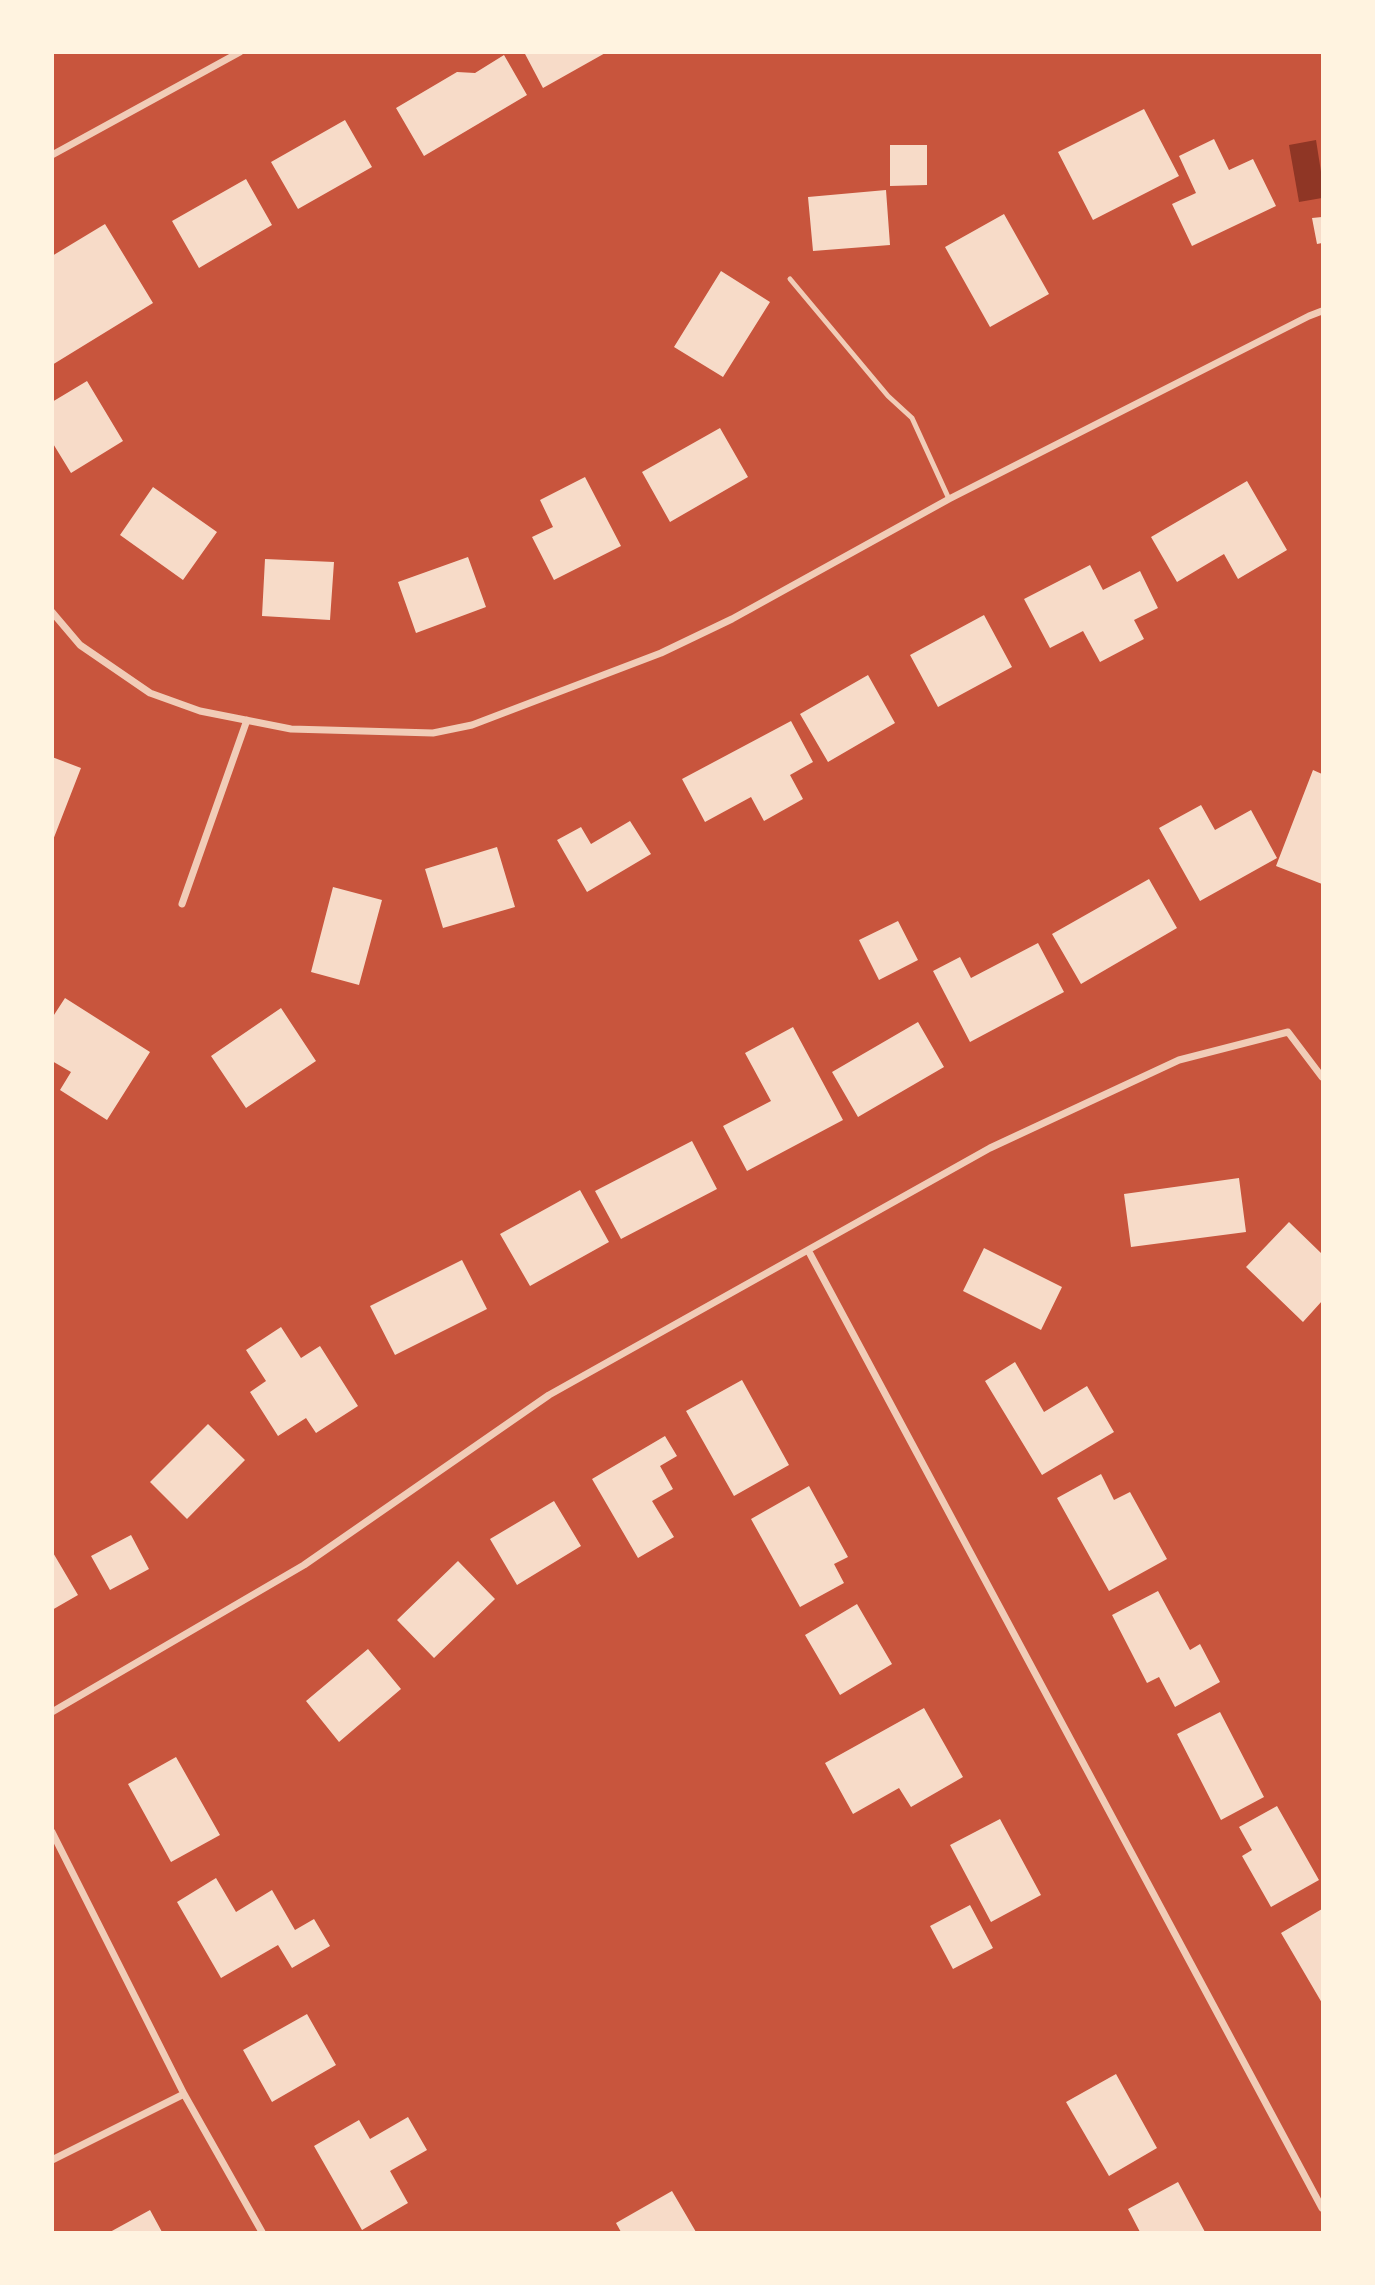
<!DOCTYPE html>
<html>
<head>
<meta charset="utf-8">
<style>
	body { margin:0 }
	#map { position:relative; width:1375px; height:2285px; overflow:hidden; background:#c8553d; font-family:Roboto,sans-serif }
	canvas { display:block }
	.frame { position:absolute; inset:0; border:54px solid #fff3e0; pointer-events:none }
</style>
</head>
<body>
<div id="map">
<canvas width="1375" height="2285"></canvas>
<div class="frame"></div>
</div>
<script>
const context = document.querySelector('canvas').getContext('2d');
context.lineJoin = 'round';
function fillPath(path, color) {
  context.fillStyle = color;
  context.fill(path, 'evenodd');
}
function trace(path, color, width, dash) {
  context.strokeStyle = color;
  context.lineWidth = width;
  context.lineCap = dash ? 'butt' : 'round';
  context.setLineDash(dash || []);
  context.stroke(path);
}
fillPath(new Path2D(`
	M 1316,140 L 1322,178 L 1322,198 L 1299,202 L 1289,145 Z`), '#8f3625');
fillPath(new Path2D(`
	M 524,52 L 607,52 L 543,88 Z
	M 504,55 L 527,95 L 424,156 L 396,108 L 457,72 L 475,73 Z
	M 1144,109 L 1179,176 L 1093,220 L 1058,152 Z
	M 345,120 L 372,167 L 298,209 L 271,162 Z
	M 1214,139 L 1229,170 L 1253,159 L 1276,206 L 1192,246 L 1172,204 L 1196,193 L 1179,156 Z
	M 890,145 L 927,145 L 927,185 L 890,186 Z
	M 246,179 L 272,225 L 199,268 L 172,221 Z
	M 886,190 L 890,245 L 813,251 L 808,197 Z
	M 1004,214 L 1049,294 L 990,327 L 945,247 Z
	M 1322,217 L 1322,243 L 1317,244 L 1312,218 Z
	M 105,224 L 153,303 L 52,365 L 52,256 Z
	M 721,271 L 770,302 L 723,377 L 674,347 Z
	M 87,381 L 123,441 L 71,473 L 52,442 L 52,402 Z
	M 720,428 L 748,477 L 670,522 L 642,472 Z
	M 585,477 L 621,546 L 554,580 L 532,537 L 553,527 L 540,500 Z
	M 1247,481 L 1287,550 L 1238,579 L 1224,554 L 1177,582 L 1151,537 Z
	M 153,487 L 217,532 L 183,580 L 120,535 Z
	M 468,557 L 486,607 L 416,633 L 398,582 Z
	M 265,559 L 334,562 L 330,620 L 262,616 Z
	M 1090,565 L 1103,590 L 1140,571 L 1158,608 L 1134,620 L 1144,639 L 1100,662 L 1083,631 L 1050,648 L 1024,599 Z
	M 984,615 L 1012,667 L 938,707 L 910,655 Z
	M 868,675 L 895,723 L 828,762 L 800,714 Z
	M 791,721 L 813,762 L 790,775 L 803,799 L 764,821 L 751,797 L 705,822 L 682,779 Z
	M 52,757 L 81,768 L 53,840 L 52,840 Z
	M 1313,770 L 1322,774 L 1322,884 L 1276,866 Z
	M 1201,805 L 1215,830 L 1251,810 L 1277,858 L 1200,901 L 1159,828 Z
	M 630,821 L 651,854 L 587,892 L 557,840 L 581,827 L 591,844 Z
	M 497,847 L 515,907 L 443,928 L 425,869 Z
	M 1149,879 L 1177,928 L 1081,984 L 1052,934 Z
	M 333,887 L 382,900 L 359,985 L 311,972 Z
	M 898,921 L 918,960 L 879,980 L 859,940 Z
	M 1038,943 L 1064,992 L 970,1042 L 933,971 L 960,957 L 971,978 Z
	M 65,998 L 150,1052 L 107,1120 L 60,1090 L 71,1072 L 52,1061 L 52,1018 Z
	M 281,1008 L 316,1061 L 246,1108 L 211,1056 Z
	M 918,1022 L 944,1067 L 858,1117 L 832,1072 Z
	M 793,1027 L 843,1120 L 747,1171 L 723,1126 L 771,1101 L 745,1053 Z
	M 692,1141 L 717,1189 L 621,1239 L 595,1191 Z
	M 1239,1178 L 1246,1232 L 1131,1247 L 1124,1194 Z
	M 580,1190 L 609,1242 L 530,1286 L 500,1234 Z
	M 1289,1222 L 1322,1254 L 1322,1301 L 1303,1322 L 1246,1267 Z
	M 984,1248 L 1062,1287 L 1041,1330 L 963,1291 Z
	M 462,1260 L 487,1309 L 395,1355 L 370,1306 Z
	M 281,1327 L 301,1358 L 320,1346 L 358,1406 L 316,1433 L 306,1418 L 278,1436 L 250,1392 L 266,1381 L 246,1350 Z
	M 1015,1362 L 1044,1412 L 1087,1386 L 1114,1432 L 1042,1475 L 985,1381 Z
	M 742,1380 L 789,1465 L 734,1496 L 686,1411 Z
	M 208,1424 L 245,1460 L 187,1519 L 150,1482 Z
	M 665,1436 L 677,1456 L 660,1466 L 673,1489 L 652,1501 L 674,1537 L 638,1558 L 592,1479 Z
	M 1101,1474 L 1114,1500 L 1130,1492 L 1167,1559 L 1109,1591 L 1057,1498 Z
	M 809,1486 L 848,1557 L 834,1564 L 844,1583 L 800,1607 L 751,1519 Z
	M 554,1501 L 581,1546 L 517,1585 L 490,1539 Z
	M 131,1535 L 149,1569 L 110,1590 L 91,1556 Z
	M 52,1551 L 78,1595 L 52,1610 Z
	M 458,1561 L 495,1599 L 434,1658 L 397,1620 Z
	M 1158,1591 L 1190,1650 L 1200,1644 L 1220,1682 L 1175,1707 L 1159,1677 L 1147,1683 L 1112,1615 Z
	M 857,1604 L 892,1664 L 840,1695 L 805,1635 Z
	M 368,1649 L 401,1689 L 339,1742 L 306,1701 Z
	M 924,1708 L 963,1777 L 911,1807 L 899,1788 L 853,1814 L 825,1763 Z
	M 1220,1712 L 1264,1797 L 1221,1820 L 1177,1734 Z
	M 176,1757 L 220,1835 L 171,1862 L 128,1784 Z
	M 1277,1806 L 1319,1880 L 1271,1907 L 1242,1856 L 1252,1850 L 1239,1827 Z
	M 1000,1819 L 1041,1895 L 991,1922 L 950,1845 Z
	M 216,1878 L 236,1912 L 272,1890 L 295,1930 L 314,1919 L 330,1946 L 292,1968 L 278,1945 L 221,1978 L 177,1902 Z
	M 970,1905 L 993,1948 L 953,1969 L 930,1926 Z
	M 1322,1909 L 1322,2003 L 1281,1933 Z
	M 307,2014 L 336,2065 L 272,2102 L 243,2050 Z
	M 1116,2074 L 1157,2148 L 1109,2176 L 1066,2102 Z
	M 408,2117 L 427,2150 L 390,2171 L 408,2203 L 362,2230 L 314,2146 L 359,2120 L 370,2139 Z
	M 1178,2182 L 1205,2232 L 1140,2232 L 1128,2209 Z
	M 672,2191 L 696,2232 L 621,2232 L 616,2223 Z
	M 150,2210 L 162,2232 L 110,2232 Z`), '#f7dbc8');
trace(new Path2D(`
	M 790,279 L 888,396 L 912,418 L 949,499`), '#f1ccb7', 5);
trace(new Path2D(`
	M 52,155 L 240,52
	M 52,612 L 80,645 L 150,693 L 200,711 L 291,729 L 433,733 L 472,725 L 661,653 L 732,619 L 949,499 L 1309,316 L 1322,311
	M 182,904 L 247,720
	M 808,1250 L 1322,2208
	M 52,1712 L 304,1565 L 549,1395 L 990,1148 L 1179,1060 L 1288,1032 L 1322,1077
	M 52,1832 L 184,2094 L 262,2232
	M 52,2160 L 184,2094`), '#f1ccb7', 7);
</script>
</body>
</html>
